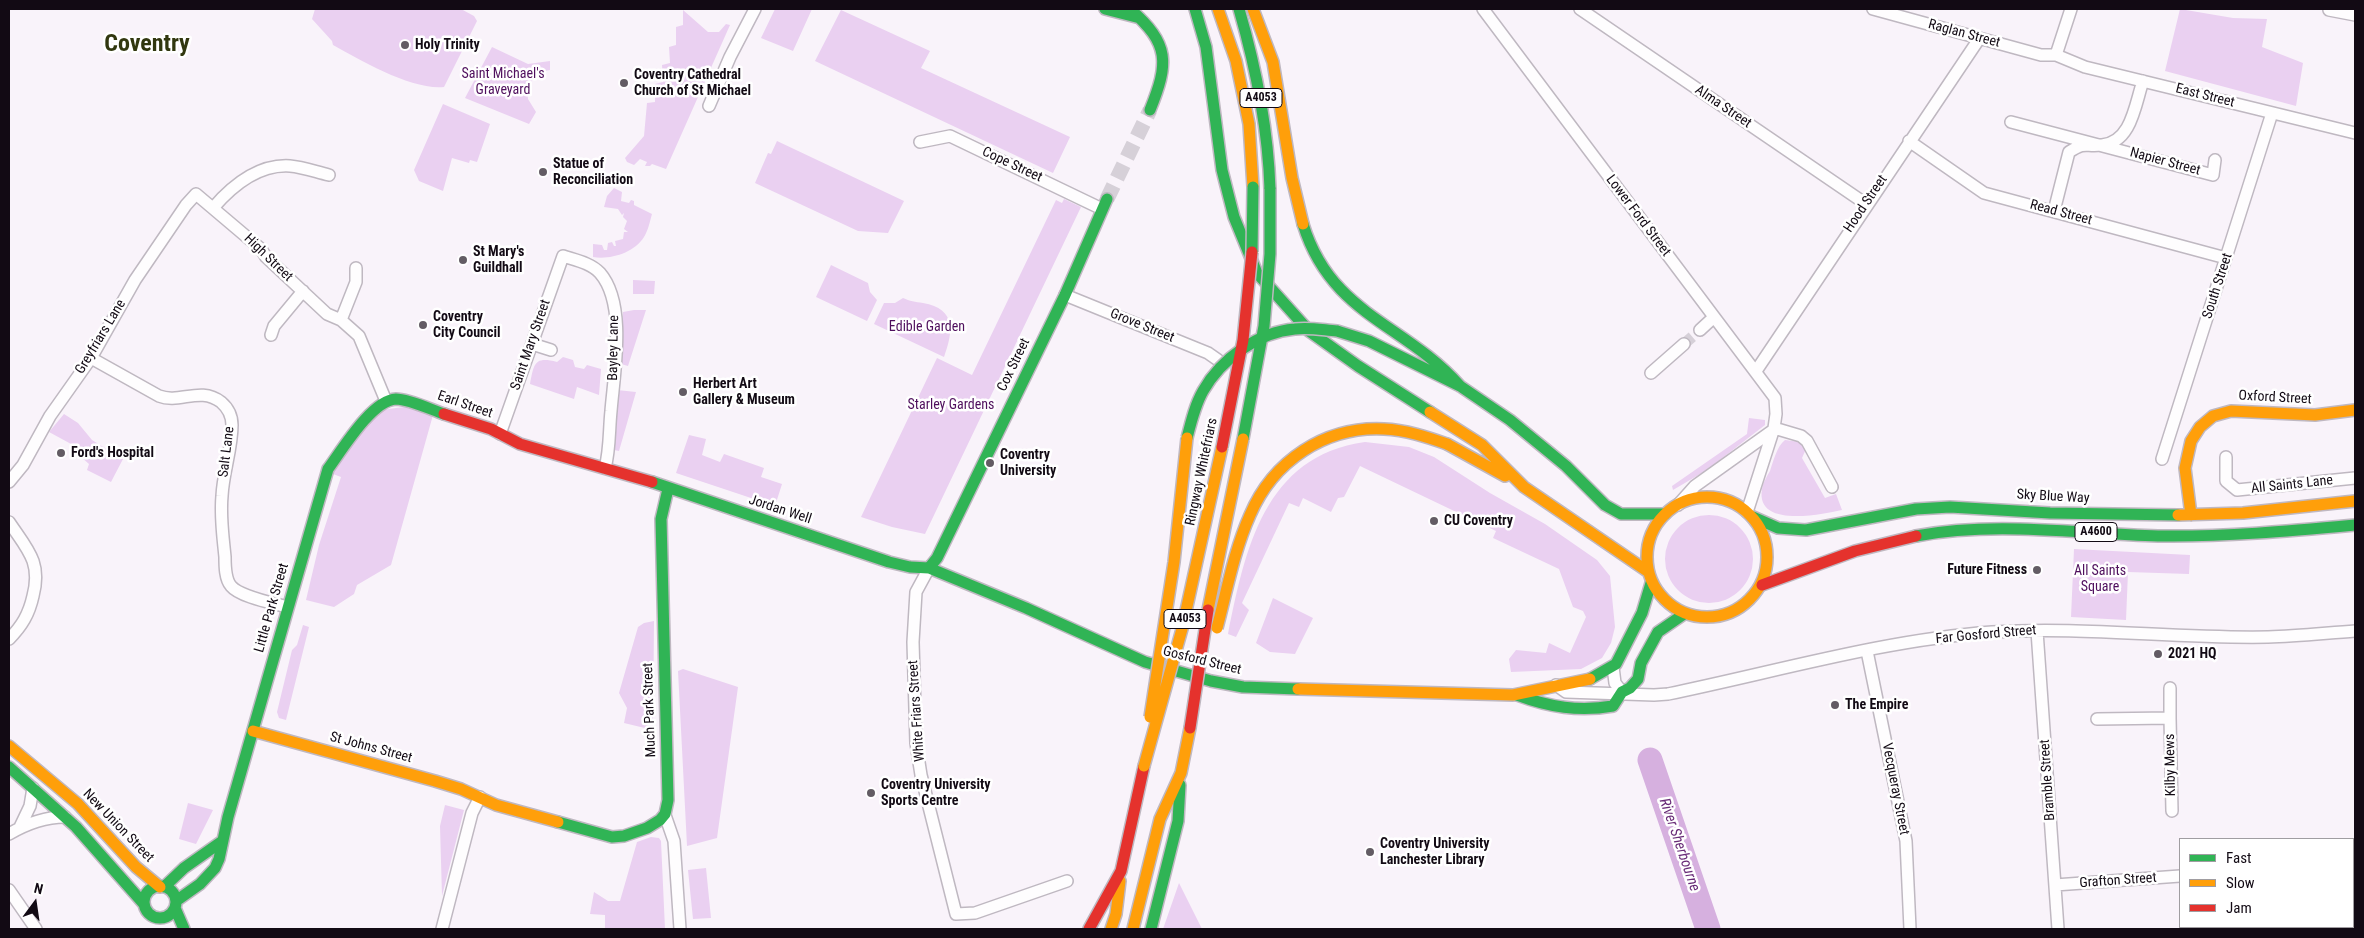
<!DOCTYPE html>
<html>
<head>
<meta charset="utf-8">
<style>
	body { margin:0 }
	#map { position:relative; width:2364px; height:938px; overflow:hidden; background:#f9f3fa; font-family:"Roboto Condensed",sans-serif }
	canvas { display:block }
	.frame { position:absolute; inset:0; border:10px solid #120a14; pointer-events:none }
	.legend { position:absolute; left:2179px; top:838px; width:175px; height:90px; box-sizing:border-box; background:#fff; border:1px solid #a09da1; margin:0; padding:6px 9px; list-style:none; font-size:15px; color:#120a14 }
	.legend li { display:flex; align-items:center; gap:10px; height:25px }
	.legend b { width:25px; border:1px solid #a09da1 }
	.north { position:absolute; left:10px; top:878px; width:50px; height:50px; -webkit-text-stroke:4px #fff; paint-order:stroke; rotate:14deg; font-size:14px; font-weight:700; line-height:20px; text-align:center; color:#120a14 }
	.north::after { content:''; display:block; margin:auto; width:18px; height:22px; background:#120a14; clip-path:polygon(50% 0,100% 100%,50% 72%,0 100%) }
</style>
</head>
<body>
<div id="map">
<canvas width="2364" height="938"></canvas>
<div class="frame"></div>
<ul class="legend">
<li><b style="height:6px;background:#30b455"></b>Fast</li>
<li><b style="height:6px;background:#ff9f0a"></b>Slow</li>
<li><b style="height:6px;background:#e5322d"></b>Jam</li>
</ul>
<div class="north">N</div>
</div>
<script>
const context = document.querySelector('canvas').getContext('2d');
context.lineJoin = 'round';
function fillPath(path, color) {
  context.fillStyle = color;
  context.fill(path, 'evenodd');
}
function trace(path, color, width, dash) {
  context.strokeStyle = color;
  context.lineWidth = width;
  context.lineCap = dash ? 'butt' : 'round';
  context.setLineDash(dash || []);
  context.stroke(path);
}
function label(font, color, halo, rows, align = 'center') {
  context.font = font + ' "Roboto Condensed",sans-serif';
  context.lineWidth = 5;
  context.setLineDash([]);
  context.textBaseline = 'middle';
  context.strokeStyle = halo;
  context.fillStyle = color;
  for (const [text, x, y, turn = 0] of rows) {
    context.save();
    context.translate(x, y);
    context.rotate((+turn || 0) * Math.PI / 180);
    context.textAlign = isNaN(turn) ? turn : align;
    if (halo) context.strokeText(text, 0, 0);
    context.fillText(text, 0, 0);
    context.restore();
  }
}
fillPath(new Path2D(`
	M 315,9 L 461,9 L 474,16 L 477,21 L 444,87 C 411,90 362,61 333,45 L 332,41 L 312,19 Z
	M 775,9 L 812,9 L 793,51 L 761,38 Z
	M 2180,9 L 2233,18 L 2267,19 L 2262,47 L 2303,63 L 2296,106 L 2165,71 Z
	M 683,10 L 708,32 L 719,32 L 726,24 L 730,25 L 666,169 L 652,164 L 650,166 L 645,166 L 647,162 L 640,159 L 634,165 L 627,162 L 625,158 L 644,136 L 647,103 L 655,102 L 655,84 L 663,82 L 662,65 L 670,63 L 669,47 L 676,45 L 676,27 L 683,25 Z
	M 841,10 L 930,51 L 921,68 L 1070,137 L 1053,173 L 815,61 Z
	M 492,47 L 528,64 L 550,61 L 550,70 C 534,72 527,84 528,99 L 536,112 L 529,124 L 465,98 Z
	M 443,104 L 490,124 L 477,162 L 470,160 L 469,163 L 452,158 L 443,191 L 419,181 L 414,170 Z
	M 777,141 L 904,201 L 888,233 L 858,231 L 755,183 L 768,153 L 771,154 Z
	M 614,188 L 622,192 L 621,201 L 629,203 L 631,200 L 634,201 L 634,205 L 652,214 C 650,221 648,231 644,237 C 634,253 610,260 593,257 L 593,244 L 602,245 L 604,250 L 607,250 L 608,243 L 612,242 L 614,246 L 616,246 L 615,241 L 623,239 L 624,232 L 628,232 L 624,229 L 627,221 L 623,217 L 624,213 L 622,215 L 618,209 L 604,207 L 607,196 Z
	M 1064,199 L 1081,207 L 925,534 L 892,527 L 861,517 L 937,358 L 972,375 L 1056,200 L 1062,203 Z
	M 831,265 L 868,283 L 870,292 L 877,300 L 867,321 L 816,297 Z
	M 633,280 L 655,281 L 654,294 L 633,294 Z
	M 903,298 C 910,301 915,302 923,303 C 957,309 953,332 944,357 L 874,324 L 884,303 L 895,303 Z
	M 634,310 L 646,310 L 628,366 L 621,364 L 623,312 Z
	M 563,357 L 573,360 L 575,367 L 584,369 L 587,365 L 601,369 L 599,395 L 577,387 L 574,399 L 530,384 C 534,364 534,356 557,362 Z
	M 617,390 L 636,392 L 619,451 L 614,450 Z
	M 405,407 L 433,415 L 391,565 L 357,585 L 354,594 L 334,607 L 306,600 L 319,545 L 341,477 L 333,474 C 340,459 371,418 385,410 C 390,408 399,408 405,407 Z
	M 64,414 L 78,423 L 92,440 L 123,459 L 111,482 L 87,470 L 89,464 L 81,457 L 84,451 L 49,432 Z
	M 1749,418 L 1765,420 L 1765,425 L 1707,470 L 1673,490 L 1672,486 L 1747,434 Z
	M 689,435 L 706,439 L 702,455 L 720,462 L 724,454 L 764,468 L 761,477 L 782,484 L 775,506 L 676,473 Z
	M 1785,440 L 1801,442 L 1806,449 L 1802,458 L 1825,498 L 1836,494 L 1842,510 C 1823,514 1755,529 1762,489 C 1763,483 1767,476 1770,471 C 1773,462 1777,446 1785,440 Z
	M 1365,442 L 1409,447 L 1434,457 L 1490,493 L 1545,524 L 1597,560 L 1610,576 L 1615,627 L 1611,643 L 1602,658 L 1581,669 L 1511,672 L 1509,659 L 1516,650 L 1546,653 L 1549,643 L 1570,653 L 1586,617 L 1583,611 L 1573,607 L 1559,569 L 1493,538 L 1496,531 L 1360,466 L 1344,497 L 1338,498 L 1331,512 L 1303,498 L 1299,507 L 1289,503 L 1242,603 L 1249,610 L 1236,637 L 1228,634 C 1245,550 1264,456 1365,442 Z
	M1665 559a44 44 0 1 1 88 0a44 44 0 1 1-88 0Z
	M 2074,549 L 2190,555 L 2189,574 L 2128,572 L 2126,620 L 2071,617 Z
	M 1273,598 L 1313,618 L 1295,654 L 1270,652 L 1256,643 Z
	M 654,621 L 653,730 L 624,723 L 627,708 L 619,693 L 638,627 L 644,623 Z
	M 303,625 L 309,627 L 286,720 L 279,718 L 277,712 L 292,650 L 297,645 Z
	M 683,669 L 738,687 L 717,838 L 687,846 L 678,671 Z
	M 188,803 L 213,810 L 196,844 L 179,839 Z
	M 445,805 L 464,810 L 442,896 L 440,826 Z
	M 651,837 L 659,838 L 661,841 L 665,929 L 605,929 L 605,915 L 590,914 L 594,892 L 608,901 L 620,901 L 637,842 Z
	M 706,868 L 711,918 L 693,919 L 688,870 Z
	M 1179,883 L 1202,929 L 1163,929 Z`), '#ead0f1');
trace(new Path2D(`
	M 1650,760 L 1708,929`), '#d6b0df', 25);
trace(new Path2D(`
	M 1684,344 L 1700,330`), '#d6d0d8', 11, [11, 5.5]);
trace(new Path2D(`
	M 1107,199 L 1150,110`), '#d6d0d8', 15, [15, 8]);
const street = new Path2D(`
	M 1483,9 L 1775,398 L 1776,414 L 1774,428 L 1747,512
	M 1580,9 L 1866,204
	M 1873,9 L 2041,55 L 2056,55 L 2085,67 L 2355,133
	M 2329,10 L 2355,15
	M 2056,55 L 2071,9
	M 709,106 L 730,57 L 755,9
	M 2011,122 L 2213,175 L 2215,160
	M 1909,141 L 1984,193 L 2226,258
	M 920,142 L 950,136 L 1102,209
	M 213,208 C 232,186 259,164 290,166 C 303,167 316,172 329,175
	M 2054,211 L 2069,152 C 2086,141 2084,147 2102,145 C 2132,142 2135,104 2143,81
	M 1065,295 L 1208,353 L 1218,360
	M 341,320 L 356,282 L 356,268
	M 1700,330 L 1713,318
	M 271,335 L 274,326 L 303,291
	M 532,344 L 551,350
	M 91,358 L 159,396 C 180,404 200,386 221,402 C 228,408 232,416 232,425 C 232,449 223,473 222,496 C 220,517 223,536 225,557 C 225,566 225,579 231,586 C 240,597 273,603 287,607
	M 1756,371 L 1979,39
	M 1651,373 L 1684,344
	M 1774,428 L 1801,436 L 1807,441 L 1832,487
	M 500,434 L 563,256 C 575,260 591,263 600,273 C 627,304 614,373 611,411 C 609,430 610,450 605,468
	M 2226,457 L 2226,481 L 2237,490 L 2355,478
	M 2162,459 L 2272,113
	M 9,482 L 23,465 L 50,416 L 91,358 L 135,280 L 186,205 L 196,194 L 261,249 L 266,257 L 327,314 L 341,320 L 359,336 L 386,401
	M 1678,505 L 1695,486 L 1772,431
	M 9,522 C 27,549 42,562 33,596 C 29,614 22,626 9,639
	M 929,568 L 916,592 L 913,642 L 916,743 L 921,775 L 956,914 L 975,913 L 1067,881
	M 2037,631 L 2058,929
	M 1867,651 L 1906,841 L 1910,929
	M 1613,667 L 1615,683 L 1622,692
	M 1556,685 L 1566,692 L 1654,695 L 1668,694 C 1775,672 1883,640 1992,632 C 2084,626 2176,639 2268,637 C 2297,636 2326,633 2355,631
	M 2170,718 L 2172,811
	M 2097,719 L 2170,718 L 2170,688
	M 665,815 L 674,841 L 680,929
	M 20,827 L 30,806 L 33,788
	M 9,834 C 26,824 46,817 65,817
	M 2353,863 L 2355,863
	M 2055,885 L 2180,876
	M 9,890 L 36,929
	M 442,929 L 472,813 L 480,797`);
const fast = new Path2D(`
	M 1105,9 L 1140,18
	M 1130,9 C 1170,44 1169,63 1150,110
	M 1195,9 L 1206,47 L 1222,170 L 1234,217 L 1257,273 L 1309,331 L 1358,366 L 1430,412
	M 1239,9 C 1256,68 1268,127 1270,189
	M 1303,224 C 1331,315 1404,323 1460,386
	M 1337,331 L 1369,341 L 1460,386 L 1510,420 L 1566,466 L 1605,505 L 1621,514 L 1665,514
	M 652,482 L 889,562 L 910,567 L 929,568 L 1026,608 L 1145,662 L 1211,681 L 1243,687 L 1298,689
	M 1753,517 L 1778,528 L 1806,530 L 1916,509 L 1950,507 L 2050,513 L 2178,515
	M 1916,536 C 1997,521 2077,534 2158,536 C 2224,537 2290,531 2355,525
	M 929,568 L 937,558 L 1065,295 L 1107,199
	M 1590,679 L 1616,664 L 1642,613 L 1651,583
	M 1517,695 C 1549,707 1579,712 1613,706 L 1622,692 L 1630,688 L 1638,679 L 1641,663 L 1658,632 L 1684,614
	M 9,767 L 76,827 L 144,904
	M 558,822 L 612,837 L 624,836 L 647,828 L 660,820 L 665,814 L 668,800 L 661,519 L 668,489
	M144 902a16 16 0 1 1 32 0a16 16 0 1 1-32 0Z
	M 164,887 L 184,868 L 221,842
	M 176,901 L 200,884 L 215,868 L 219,859 L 228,817 L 328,469 C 342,450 372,400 396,399 C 409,399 432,410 444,414
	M 175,908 L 184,929
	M 1151,929 L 1178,821 L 1180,785`);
const slow = new Path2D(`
	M 1218,9 L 1236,61 L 1249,124 L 1253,187
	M 1253,9 L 1273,62 L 1292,178 L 1303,224
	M 1430,412 L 1482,445 L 1524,487 L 1647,571
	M 1447,444 L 1505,476
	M1647 557a60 60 0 1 1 120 0a60 60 0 1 1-120 0Z
	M 2178,515 L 2243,513 L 2355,501
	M 2191,515 L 2185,468 L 2191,441 L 2200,427 L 2213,416 L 2231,411 L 2315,415 L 2355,410
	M 1298,689 L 1513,695 L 1590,679
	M 253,731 L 435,781 L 461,789 L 496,805 L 558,822
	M 9,746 L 78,804 L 136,867 L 160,887
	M 1111,929 L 1116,914 L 1120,881
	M 1133,929 L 1160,819 L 1181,773 L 1190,728`);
const jam = new Path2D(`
	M 444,414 L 491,429 L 520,444 L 652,482
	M 1762,585 L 1855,551 L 1916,536
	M 1089,929 L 1121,871 L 1144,766`);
trace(street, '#bfb8c1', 14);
trace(fast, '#bfb8c1', 14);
trace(slow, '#bfb8c1', 14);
trace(jam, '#bfb8c1', 14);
trace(street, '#fefdfe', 11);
trace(fast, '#30b455', 11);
trace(slow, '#ff9f0a', 11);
trace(jam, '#e5322d', 11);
const fastBridge = new Path2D(`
	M 1252,252 L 1253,187
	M 1187,438 C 1191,422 1195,405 1203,391 C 1221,359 1258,332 1295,329 C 1309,327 1323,330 1337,331
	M 1243,439 L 1264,326 L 1270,254 L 1270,189`);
const slowBridge = new Path2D(`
	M 1208,610 L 1243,439
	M 1217,628 C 1227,590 1234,551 1250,515 C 1273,461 1325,426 1384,429 C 1406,430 1427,437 1447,444
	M 1150,717 L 1174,562 L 1187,438
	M 1144,766 L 1182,629 L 1222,447`);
const jamBridge = new Path2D(`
	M 1222,447 L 1243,340 L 1252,252
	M 1190,728 L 1208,610`);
trace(fastBridge, '#bfb8c1', 14, []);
trace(slowBridge, '#bfb8c1', 14, []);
trace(jamBridge, '#bfb8c1', 14, []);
trace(fastBridge, '#30b455', 11);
trace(slowBridge, '#ff9f0a', 11);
trace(jamBridge, '#e5322d', 11);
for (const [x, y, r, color] of [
	[405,45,5,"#635c64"],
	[624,83,5,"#635c64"],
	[543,172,5,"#635c64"],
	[463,260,5,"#635c64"],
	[423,325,5,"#635c64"],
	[683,392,5,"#635c64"],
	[61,453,5,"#635c64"],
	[990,463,5,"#635c64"],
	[1434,521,5,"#635c64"],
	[2037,570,5,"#635c64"],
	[2158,654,5,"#635c64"],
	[1835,705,5,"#635c64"],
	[871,793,5,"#635c64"],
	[1370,852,5,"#635c64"]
]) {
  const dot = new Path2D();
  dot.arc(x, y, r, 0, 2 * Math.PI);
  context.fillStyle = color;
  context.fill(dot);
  trace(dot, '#fff', 2);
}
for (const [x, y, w] of [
	[1261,98,42],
	[2096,532,42],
	[1185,619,42]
]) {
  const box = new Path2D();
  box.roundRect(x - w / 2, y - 9.5, w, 19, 4);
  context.fillStyle = '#fff';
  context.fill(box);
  trace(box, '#120a14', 1);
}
label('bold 12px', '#120a14', null, [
	["A4053",1261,98],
	["A4600",2096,532],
	["A4053",1185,619]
]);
label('14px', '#120a14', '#fff', [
	["Raglan Street",1964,34,15],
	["East Street",2205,96,14],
	["Alma Street",1723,107,34],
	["Napier Street",2165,162,15],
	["Cope Street",1012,165,25],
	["Hood Street",1866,204,-56],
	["Read Street",2061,213,15],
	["Lower Ford Street",1638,216,53],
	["High Street",268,258,44],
	["South Street",2218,286,-72],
	["Grove Street",1142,326,22],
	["Greyfriars Lane",101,337,-59],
	["Saint Mary Street",531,345,-71],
	["Bayley Lane",614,348,-89],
	["Cox Street",1014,365,-64],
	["Oxford Street",2275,398,3],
	["Earl Street",465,405,19],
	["Salt Lane",227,452,-83],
	["Ringway Whitefriars",1202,472,-78],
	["All Saints Lane",2292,485,-6],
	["Sky Blue Way",2053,497,3],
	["Jordan Well",780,510,18],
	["Little Park Street",272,608,-74],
	["Far Gosford Street",1986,635,-5],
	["Gosford Street",1202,661,14],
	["Much Park Street",650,710,-92],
	["White Friars Street",917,711,-94],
	["St Johns Street",371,748,15],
	["Kilby Mews",2171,765,-91],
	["Bramble Street",2048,780,-94],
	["Vecqueray Street",1895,789,79],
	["New Union Street",118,826,46],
	["Grafton Street",2118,881,-4]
]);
label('bold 14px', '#120a14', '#fff', [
	["Holy Trinity",415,45],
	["Coventry Cathedral",634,75],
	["Church of St Michael",634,91],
	["Statue of",553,164],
	["Reconciliation",553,180],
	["St Mary's",473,252],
	["Guildhall",473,268],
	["Coventry",433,317],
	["City Council",433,333],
	["Herbert Art",693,384],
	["Gallery & Museum",693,400],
	["Ford's Hospital",71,453],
	["Coventry",1000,455],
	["University",1000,471],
	["CU Coventry",1444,521],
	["Future Fitness",2027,570,"right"],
	["2021 HQ",2168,654],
	["The Empire",1845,705],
	["Coventry University",881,785],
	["Sports Centre",881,801],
	["Coventry University",1380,844],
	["Lanchester Library",1380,860]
], 'left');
label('14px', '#4f0f5d', '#fff', [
	["Saint Michael's",503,74],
	["Graveyard",503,90],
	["Edible Garden",927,327],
	["Starley Gardens",951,405],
	["All Saints",2100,571],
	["Square",2100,587]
]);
label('italic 15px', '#682b77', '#fff', [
	["River Sherbourne",1679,845,71]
]);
label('bold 24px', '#31370f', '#fff', [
	["Coventry",147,45]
]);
</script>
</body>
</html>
